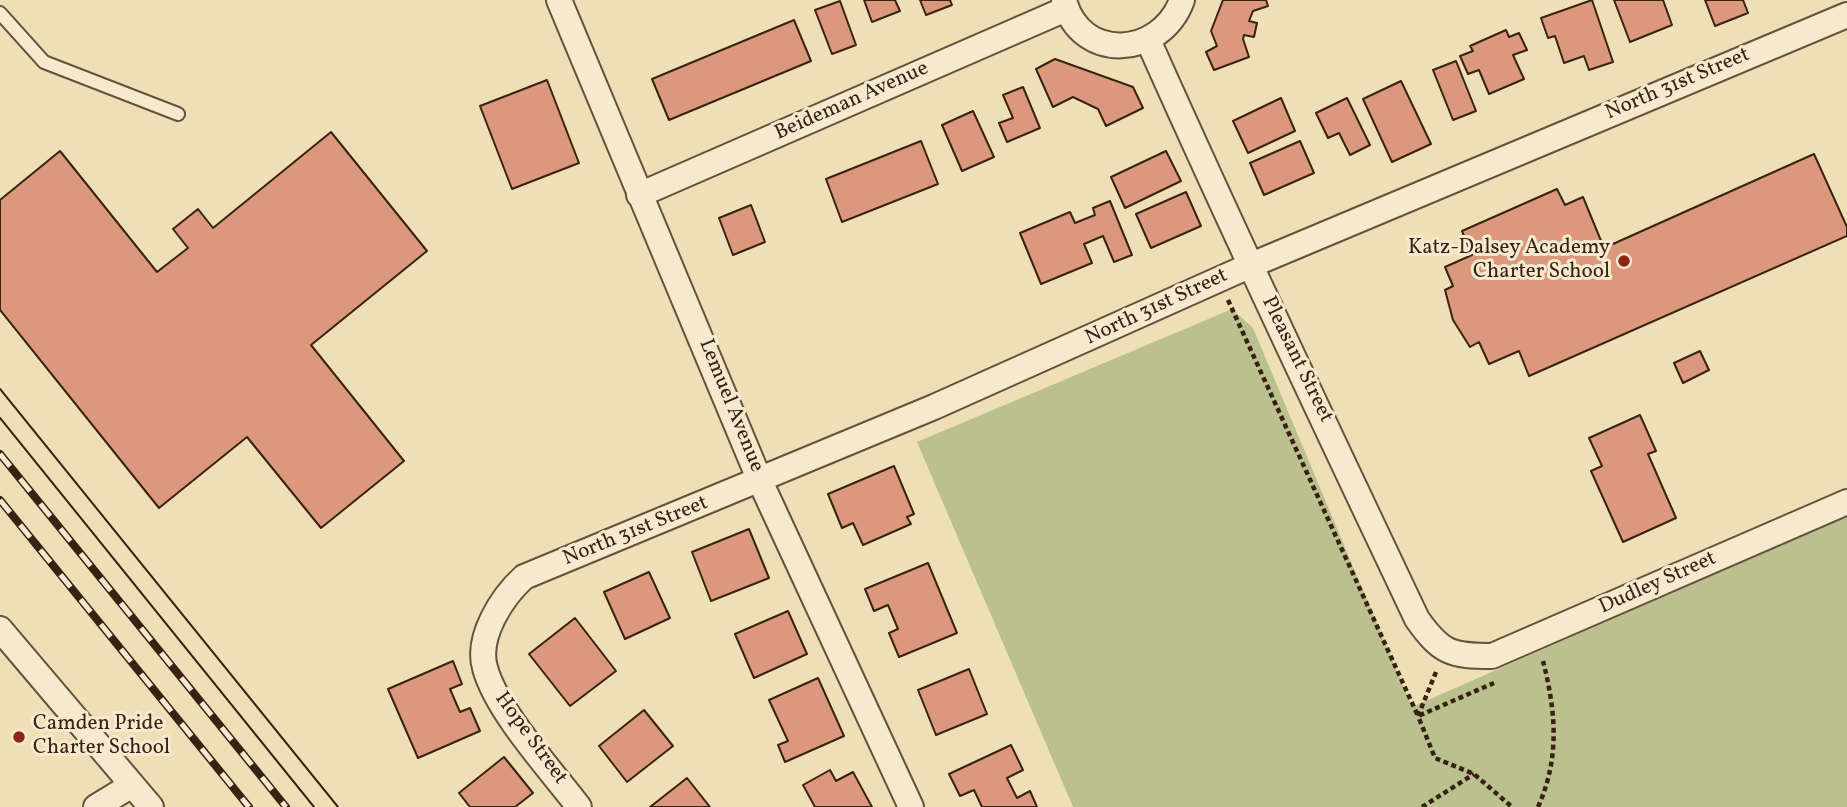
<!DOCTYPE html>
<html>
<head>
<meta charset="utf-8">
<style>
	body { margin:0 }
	canvas { display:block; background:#efdfb7 }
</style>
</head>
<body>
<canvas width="1847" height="807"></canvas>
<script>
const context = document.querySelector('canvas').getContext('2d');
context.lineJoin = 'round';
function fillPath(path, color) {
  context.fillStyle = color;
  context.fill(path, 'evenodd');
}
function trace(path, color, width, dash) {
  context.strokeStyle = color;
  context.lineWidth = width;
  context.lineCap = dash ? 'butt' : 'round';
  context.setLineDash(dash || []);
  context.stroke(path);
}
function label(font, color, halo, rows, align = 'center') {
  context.font = font + ' Vollkorn,serif';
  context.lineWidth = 6;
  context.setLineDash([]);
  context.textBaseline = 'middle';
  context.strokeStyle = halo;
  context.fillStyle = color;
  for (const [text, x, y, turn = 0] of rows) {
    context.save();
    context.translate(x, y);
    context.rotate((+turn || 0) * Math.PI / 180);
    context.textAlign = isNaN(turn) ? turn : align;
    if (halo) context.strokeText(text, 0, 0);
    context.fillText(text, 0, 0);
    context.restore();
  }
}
fillPath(new Path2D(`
	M 1232,309 L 1253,328 L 1412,707 L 1847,516 L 1847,807 L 1073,807 L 917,442 Z`), '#bac18e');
const building = new Path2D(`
	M 864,0 L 895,0 L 900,11 L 872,22 Z
	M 920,0 L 950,0 L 952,5 L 926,15 Z
	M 1223,0 L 1266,0 L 1268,6 L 1253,11 L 1249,21 L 1257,23 L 1254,37 L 1244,35 L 1243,39 L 1249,57 L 1214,70 L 1206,52 L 1217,46 L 1211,31 Z
	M 1592,0 L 1613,62 L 1589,70 L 1584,56 L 1564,63 L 1555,36 L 1548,38 L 1541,18 Z
	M 1614,0 L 1663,0 L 1672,25 L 1630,42 Z
	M 1705,0 L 1743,0 L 1748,13 L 1715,26 Z
	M 840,1 L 856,45 L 832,54 L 815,10 Z
	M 794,20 L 811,61 L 669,120 L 652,79 Z
	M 1506,30 L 1509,37 L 1519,33 L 1527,50 L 1513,55 L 1524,79 L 1489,94 L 1479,70 L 1468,74 L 1460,56 L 1473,51 L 1470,46 Z
	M 1055,59 L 1133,87 L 1143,108 L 1106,126 L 1098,109 L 1073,97 L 1053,107 L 1036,69 Z
	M 1456,61 L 1476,111 L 1453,120 L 1433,70 Z
	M 547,80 L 579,163 L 512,189 L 480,106 Z
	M 1401,81 L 1431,144 L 1392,162 L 1363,99 Z
	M 1023,87 L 1040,128 L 1007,142 L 999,123 L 1013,118 L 1003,95 Z
	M 1281,98 L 1295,131 L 1248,153 L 1233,121 Z
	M 1347,98 L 1370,145 L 1350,155 L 1339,133 L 1328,138 L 1316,113 Z
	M 973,111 L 994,157 L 962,171 L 942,125 Z
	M 331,132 L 427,251 L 311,345 L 404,461 L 321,528 L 247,437 L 159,508 L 0,310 L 0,200 L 60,151 L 157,272 L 188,248 L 173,229 L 198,209 L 213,228 Z
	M 921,141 L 938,184 L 842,222 L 826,179 Z
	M 1300,141 L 1314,173 L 1264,195 L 1250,163 Z
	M 1166,151 L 1181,181 L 1125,208 L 1111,177 Z
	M 1814,154 L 1847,227 L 1847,236 L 1529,376 L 1519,351 L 1489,364 L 1479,342 L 1470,347 L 1453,320 L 1445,290 L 1453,286 L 1445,267 L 1472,255 L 1462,231 L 1557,189 L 1565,205 L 1583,197 L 1604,248 Z
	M 1186,192 L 1201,226 L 1151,248 L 1136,214 Z
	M 1110,201 L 1132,255 L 1114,262 L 1103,236 L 1084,244 L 1092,263 L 1041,284 L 1020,233 L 1070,212 L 1075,223 L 1095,215 L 1093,208 Z
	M 751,205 L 765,242 L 733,255 L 719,218 Z
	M 1700,351 L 1709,370 L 1683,383 L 1674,363 Z
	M 1640,415 L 1656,451 L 1648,454 L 1676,518 L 1623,542 L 1591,471 L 1602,466 L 1589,438 Z
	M 894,466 L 914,514 L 907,517 L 911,524 L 863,545 L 853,523 L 842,528 L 828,494 Z
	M 749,529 L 769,578 L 711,601 L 692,552 Z
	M 928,563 L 957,633 L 899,657 L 889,633 L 898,629 L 888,605 L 874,611 L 865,589 Z
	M 649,572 L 670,618 L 625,639 L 604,592 Z
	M 788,611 L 807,654 L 754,678 L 735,634 Z
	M 575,618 L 616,671 L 570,706 L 529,654 Z
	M 453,661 L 462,684 L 450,689 L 460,712 L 470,708 L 480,731 L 418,758 L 388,689 Z
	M 969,669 L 987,714 L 936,735 L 918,690 Z
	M 818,678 L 844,736 L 785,762 L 778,745 L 788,741 L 769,700 Z
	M 644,710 L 673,746 L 627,782 L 599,746 Z
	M 1011,745 L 1023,770 L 1007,778 L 1017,798 L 1030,791 L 1037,807 L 982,807 L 974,790 L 960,796 L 949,774 Z
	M 504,757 L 533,793 L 515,807 L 470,807 L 459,793 Z
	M 830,770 L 836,781 L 853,772 L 872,807 L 815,807 L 803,785 Z
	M 687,778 L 710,807 L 650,807 Z`);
fillPath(building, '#db987d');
trace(building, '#392212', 2);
const service = new Path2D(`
	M 0,13 L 44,62 L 178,114`);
const minor = new Path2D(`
	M 559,0 L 760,481 L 911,807
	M 1064,0 C 1080,63 1161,58 1182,0
	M 1148,40 C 1235,235 1326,427 1417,619 C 1441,653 1451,656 1492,656 L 1847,502
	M 639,195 L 1066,9
	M 0,629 L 151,807
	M 96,807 L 132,785
	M 579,807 C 551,770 497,712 485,668 C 476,637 502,597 524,577 L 934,407 L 1249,266 L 1847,15`);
trace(service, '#66513b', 16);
trace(minor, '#66513b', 28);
trace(new Path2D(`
	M 1228,300 L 1418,716 L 1494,683
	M 1436,672 L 1418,716 L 1435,758 L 1474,774 L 1512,807
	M 1422,807 L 1474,774
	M 1538,807 C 1560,758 1556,712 1543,661`), '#392212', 4.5, [5, 3.5]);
trace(service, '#f5ead0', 12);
trace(minor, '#f5ead0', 24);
trace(new Path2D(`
	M 0,389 L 338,807
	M 0,418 L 314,807`), '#392212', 2);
const rail = new Path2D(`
	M 0,454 L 286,807
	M 0,500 L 249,807`);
trace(rail, '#392212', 8);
trace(rail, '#f5ead0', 5, [16]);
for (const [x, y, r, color] of [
	[1624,261,7,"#8f2418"],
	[19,737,7,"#8f2418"]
]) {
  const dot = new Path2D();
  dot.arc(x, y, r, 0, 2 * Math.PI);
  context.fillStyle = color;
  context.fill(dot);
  trace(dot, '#f5ead0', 2.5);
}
label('21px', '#392212', '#f5ead0', [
	["North 31st Street",1678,85,-23],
	["Beideman Avenue",852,102,-24],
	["North 31st Street",1157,308,-25],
	["Pleasant Street",1296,360,64],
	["Lemuel Avenue",730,406,68],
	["North 31st Street",636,532,-22],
	["Dudley Street",1658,584,-24],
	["Hope Street",530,739,54]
]);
label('21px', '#392212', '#f5ead0', [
	["Katz-Dalsey Academy",1610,249],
	["Charter School",1610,273],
	["Camden Pride",33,725,"left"],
	["Charter School",33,749,"left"]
], 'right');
</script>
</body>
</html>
